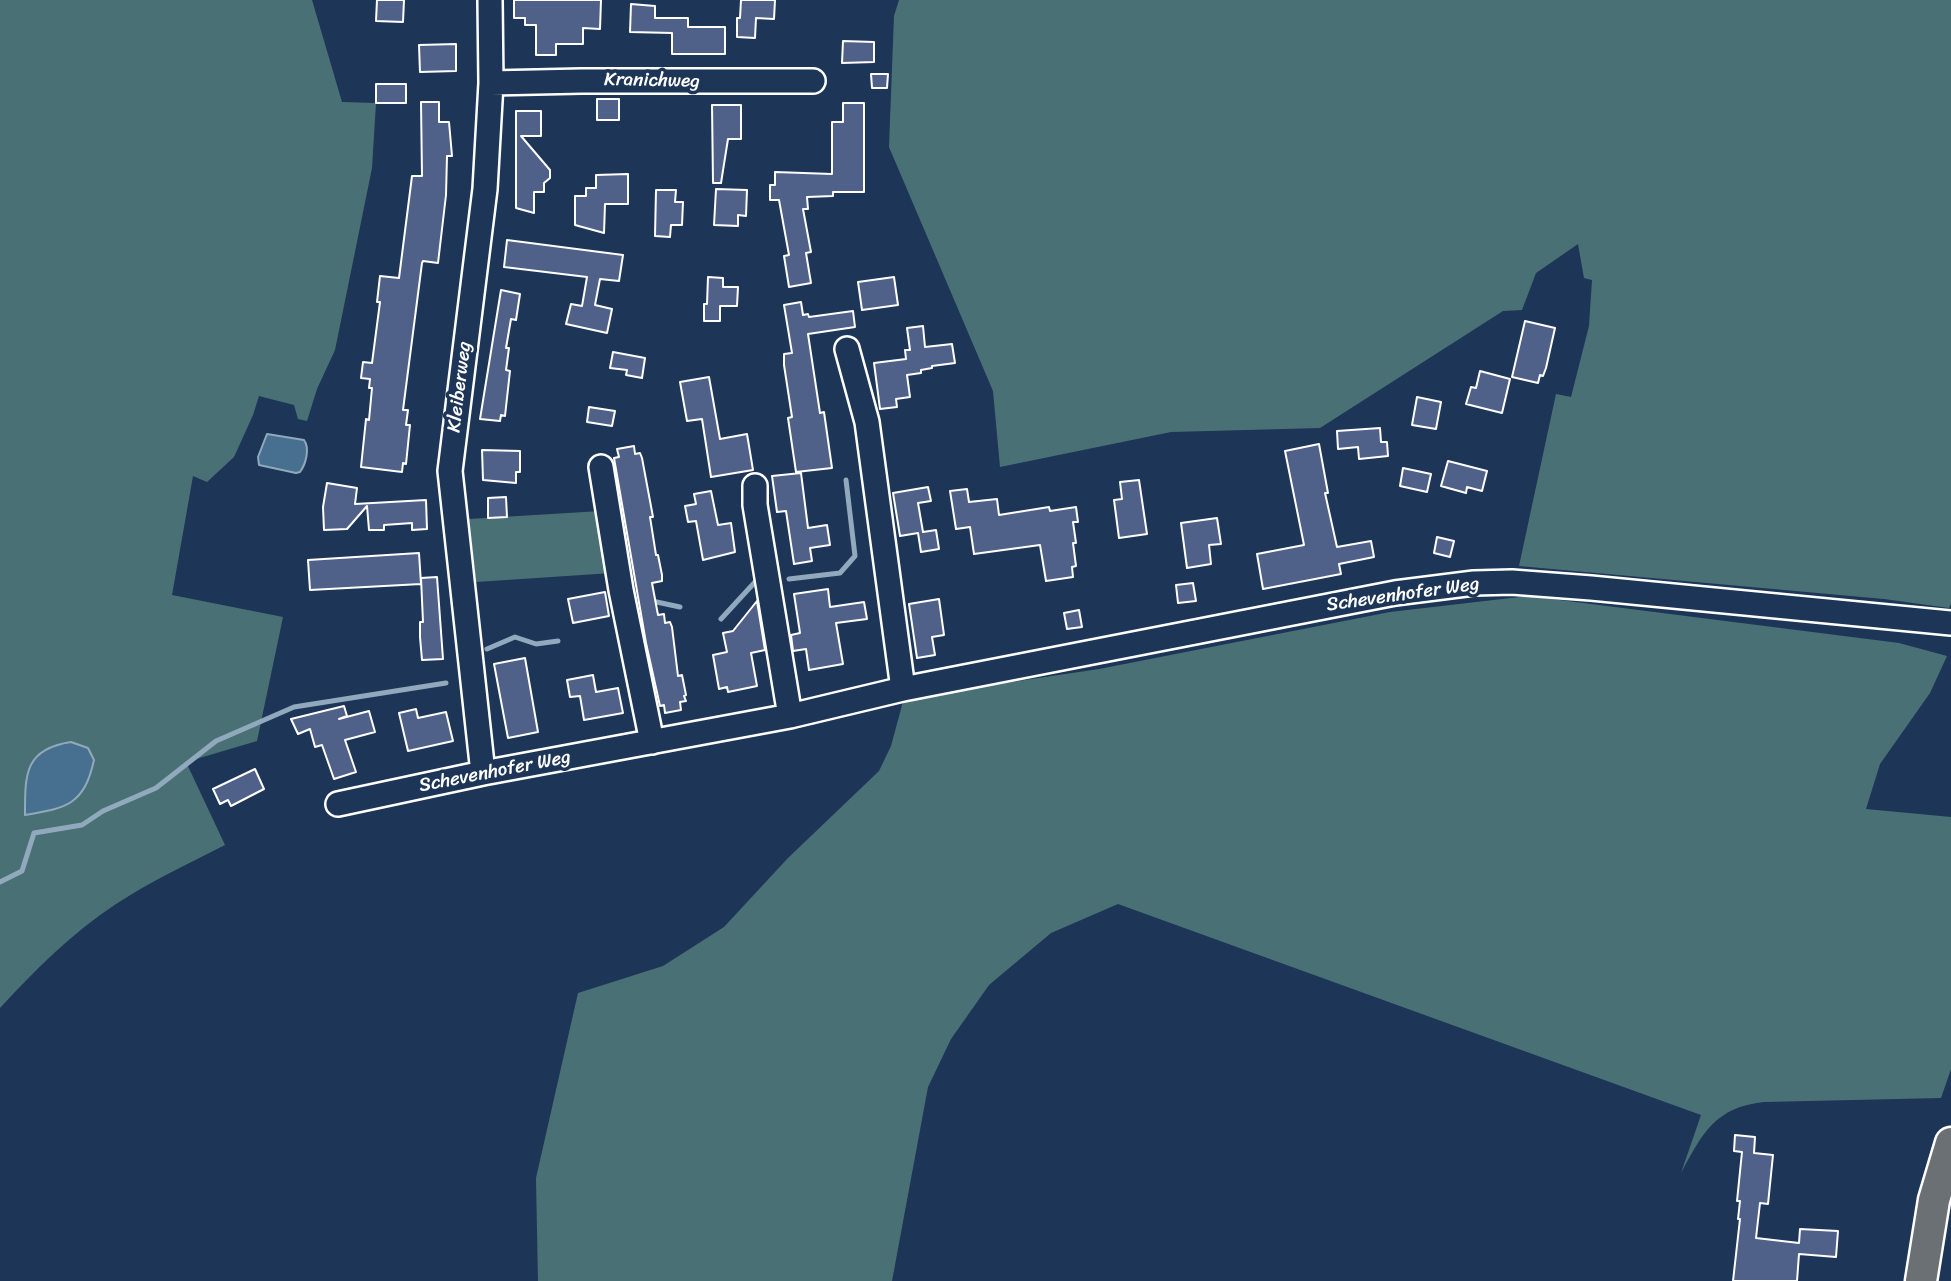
<!DOCTYPE html>
<html>
<head>
<meta charset="utf-8">
<style>
	body { margin:0 }
	canvas { display:block; background:#1d3557 }
</style>
</head>
<body>
<canvas width="1951" height="1281"></canvas>
<script>
const context = document.querySelector('canvas').getContext('2d');
context.lineJoin = 'round';
function fillPath(path, color) {
  context.fillStyle = color;
  context.fill(path, 'evenodd');
}
function trace(path, color, width, dash) {
  context.strokeStyle = color;
  context.lineWidth = width;
  context.lineCap = dash ? 'butt' : 'round';
  context.setLineDash(dash || []);
  context.stroke(path);
}
function label(font, color, halo, rows, align = 'center') {
  context.font = font + ' Sriracha,sans-serif';
  context.lineWidth = 7;
  context.setLineDash([]);
  context.textBaseline = 'middle';
  context.strokeStyle = halo;
  context.fillStyle = color;
  for (const [text, x, y, turn = 0] of rows) {
    context.save();
    context.translate(x, y);
    context.rotate((+turn || 0) * Math.PI / 180);
    context.textAlign = isNaN(turn) ? turn : align;
    if (halo) context.strokeText(text, 0, 0);
    context.fillText(text, 0, 0);
    context.restore();
  }
}
fillPath(new Path2D(`
	M 0,0 L 312,0 L 342,102 L 376,103 L 372,168 L 335,350 L 317,389 L 307,421 L 298,419 L 294,405 L 259,396 L 253,415 L 234,457 L 207,482 L 193,476 L 172,595 L 283,617 L 257,741 L 186,762 L 225,845 C 188,864 151,881 116,904 C 73,932 35,970 0,1008 Z
	M 899,0 L 1951,0 L 1951,604 L 1949,608 L 1884,599 L 1519,566 L 1556,394 L 1571,397 L 1589,326 L 1592,280 L 1584,278 L 1578,244 L 1536,273 L 1522,310 L 1503,311 L 1320,428 L 1171,432 L 1000,467 L 993,391 L 889,147 L 894,16 Z
	M 601,511 L 612,573 L 476,582 L 469,519 Z
	M 1528,596 L 1899,643 L 1947,656 L 1930,693 L 1880,764 L 1866,809 L 1951,817 L 1951,1069 L 1941,1098 L 1764,1102 C 1715,1107 1702,1134 1681,1173 L 1701,1115 L 1118,904 L 1051,933 L 989,985 L 951,1039 L 928,1087 L 892,1281 L 538,1281 L 536,1178 L 578,993 L 663,966 L 724,927 L 788,858 L 879,771 L 891,746 L 904,698 L 1099,669 L 1390,612 Z`), '#497175');
const water = new Path2D(`
	M 267,434 L 304,440 C 310,448 306,464 300,472 L 296,473 L 259,465 L 258,457 Z
	M 71,742 L 88,748 L 94,760 C 84,805 67,808 25,815 C 25,775 24,749 71,742 Z`);
fillPath(water, '#476f90');
trace(water, '#91a9bc', 2);
trace(new Path2D(`
	M 789,579 L 840,573 L 855,556 L 846,480
	M 651,604 L 652,601 L 680,607
	M 721,619 L 755,582
	M 487,649 L 515,637 L 536,644 L 558,641
	M 0,882 L 22,871 L 34,833 L 82,825 L 103,811 L 156,788 L 216,741 L 294,707 L 446,683`), '#91a9bc', 5);
const building = new Path2D(`
	M 377,0 L 404,0 L 403,22 L 376,21 Z
	M 514,0 L 601,0 L 600,29 L 583,28 L 583,44 L 556,44 L 556,55 L 536,55 L 536,25 L 525,25 L 525,18 L 514,18 Z
	M 741,0 L 775,0 L 774,19 L 756,18 L 755,38 L 737,37 L 737,18 L 740,18 Z
	M 631,4 L 655,6 L 655,18 L 688,18 L 688,27 L 725,27 L 725,54 L 672,54 L 672,33 L 630,32 Z
	M 843,41 L 874,42 L 874,62 L 842,63 Z
	M 456,44 L 456,71 L 420,72 L 419,45 Z
	M 871,74 L 888,74 L 887,88 L 872,88 Z
	M 376,84 L 406,84 L 406,103 L 376,103 Z
	M 597,99 L 619,99 L 619,120 L 597,120 Z
	M 421,102 L 439,102 L 439,122 L 449,122 L 452,156 L 447,156 L 446,195 L 438,263 L 423,261 L 422,263 L 403,410 L 408,410 L 406,425 L 410,425 L 406,464 L 403,463 L 402,472 L 361,467 L 366,419 L 369,420 L 372,388 L 369,388 L 370,379 L 361,378 L 363,362 L 372,363 L 380,302 L 377,302 L 380,276 L 399,278 L 412,176 L 422,176 Z
	M 843,103 L 864,103 L 864,192 L 833,192 L 833,196 L 807,197 L 808,209 L 803,209 L 811,252 L 806,253 L 811,283 L 789,287 L 784,256 L 789,255 L 779,200 L 770,200 L 770,185 L 775,185 L 775,172 L 832,174 L 832,122 L 843,122 Z
	M 712,105 L 741,105 L 741,139 L 728,139 L 721,183 L 713,183 Z
	M 516,111 L 541,111 L 541,136 L 521,136 L 550,170 L 550,178 L 544,183 L 544,192 L 534,192 L 534,213 L 516,208 Z
	M 628,174 L 628,204 L 605,204 L 604,233 L 575,225 L 575,196 L 586,196 L 586,188 L 596,188 L 596,175 Z
	M 716,189 L 747,190 L 746,216 L 738,215 L 738,226 L 714,225 Z
	M 656,190 L 676,190 L 675,202 L 683,202 L 682,225 L 671,225 L 670,237 L 655,236 Z
	M 507,240 L 623,255 L 619,281 L 600,279 L 595,305 L 612,309 L 607,333 L 566,324 L 571,304 L 582,306 L 587,277 L 504,267 Z
	M 708,277 L 723,278 L 723,287 L 738,287 L 737,306 L 720,306 L 720,321 L 704,321 L 704,304 L 707,304 Z
	M 894,277 L 898,305 L 862,310 L 858,282 Z
	M 501,290 L 520,294 L 516,320 L 511,319 L 506,348 L 509,348 L 506,370 L 510,371 L 505,416 L 501,415 L 500,421 L 480,419 Z
	M 801,302 L 803,315 L 808,314 L 809,317 L 853,311 L 855,327 L 808,334 L 820,413 L 824,412 L 832,468 L 796,472 L 788,418 L 792,417 L 784,365 L 784,354 L 792,353 L 784,305 Z
	M 1525,321 L 1555,328 L 1546,368 L 1543,376 L 1540,375 L 1538,383 L 1512,377 Z
	M 923,326 L 925,347 L 952,344 L 955,363 L 932,366 L 932,368 L 921,370 L 921,373 L 907,375 L 910,397 L 896,399 L 897,407 L 880,409 L 874,363 L 906,359 L 905,350 L 910,350 L 907,328 Z
	M 613,352 L 645,358 L 642,378 L 626,375 L 627,370 L 610,368 Z
	M 1480,371 L 1510,379 L 1502,413 L 1466,404 L 1471,387 L 1476,388 Z
	M 709,377 L 720,439 L 747,434 L 753,470 L 711,477 L 702,419 L 687,421 L 680,382 Z
	M 1417,397 L 1441,402 L 1436,429 L 1412,425 Z
	M 589,407 L 615,411 L 612,426 L 587,422 Z
	M 1380,428 L 1381,442 L 1387,442 L 1388,456 L 1359,459 L 1358,447 L 1338,449 L 1337,431 Z
	M 1319,444 L 1328,493 L 1325,493 L 1337,547 L 1371,541 L 1374,557 L 1339,564 L 1341,574 L 1263,589 L 1257,554 L 1304,545 L 1285,451 Z
	M 634,446 L 635,454 L 640,453 L 642,458 L 653,517 L 650,517 L 656,555 L 658,555 L 662,575 L 662,581 L 652,583 L 658,615 L 664,614 L 665,623 L 670,622 L 672,627 L 678,676 L 682,675 L 686,695 L 684,696 L 686,701 L 680,702 L 681,710 L 665,713 L 664,705 L 660,706 L 646,643 L 614,458 L 619,457 L 617,449 Z
	M 482,450 L 520,451 L 520,472 L 516,472 L 516,483 L 483,480 Z
	M 1448,461 L 1487,471 L 1482,491 L 1467,487 L 1466,493 L 1441,486 Z
	M 1403,468 L 1431,474 L 1427,492 L 1400,486 Z
	M 801,473 L 808,528 L 827,525 L 830,545 L 810,548 L 812,561 L 794,564 L 786,511 L 777,512 L 772,476 Z
	M 1139,480 L 1147,534 L 1119,538 L 1114,500 L 1122,499 L 1120,482 Z
	M 327,483 L 357,488 L 355,504 L 426,500 L 427,529 L 412,530 L 412,523 L 384,525 L 384,530 L 369,530 L 367,506 L 347,529 L 324,530 L 323,507 Z
	M 928,487 L 931,501 L 918,503 L 923,532 L 936,530 L 939,549 L 921,552 L 918,533 L 900,536 L 893,493 Z
	M 967,489 L 969,502 L 997,499 L 999,515 L 1049,507 L 1050,511 L 1076,507 L 1078,522 L 1073,522 L 1076,543 L 1073,543 L 1076,566 L 1072,567 L 1073,577 L 1046,581 L 1040,545 L 974,554 L 970,527 L 956,529 L 950,491 Z
	M 711,491 L 718,525 L 731,523 L 735,552 L 703,560 L 696,521 L 688,522 L 685,506 L 696,504 L 694,494 Z
	M 506,497 L 507,517 L 488,518 L 488,498 Z
	M 1217,518 L 1221,544 L 1209,545 L 1211,564 L 1187,568 L 1181,523 Z
	M 1437,537 L 1454,541 L 1450,557 L 1434,553 Z
	M 419,553 L 421,584 L 310,590 L 308,560 Z
	M 437,577 L 443,659 L 422,660 L 420,637 L 420,622 L 423,622 L 421,578 Z
	M 1193,583 L 1196,601 L 1178,603 L 1176,585 Z
	M 828,589 L 830,607 L 864,602 L 867,619 L 836,623 L 843,664 L 809,670 L 806,649 L 793,651 L 791,635 L 800,633 L 794,594 Z
	M 605,592 L 609,616 L 573,623 L 568,599 Z
	M 939,599 L 944,635 L 932,637 L 935,655 L 917,658 L 909,604 Z
	M 757,601 L 765,650 L 751,653 L 757,686 L 728,692 L 727,687 L 719,689 L 713,655 L 727,652 L 723,633 L 733,631 Z
	M 1079,610 L 1082,627 L 1067,629 L 1064,613 Z
	M 525,658 L 538,732 L 508,738 L 494,664 Z
	M 593,675 L 596,692 L 618,688 L 623,713 L 584,720 L 580,696 L 570,697 L 567,680 Z
	M 344,706 L 347,716 L 339,719 L 369,711 L 375,732 L 345,740 L 356,772 L 334,779 L 322,745 L 315,747 L 310,729 L 298,734 L 291,719 Z
	M 416,709 L 418,718 L 446,712 L 453,741 L 408,751 L 399,713 Z
	M 255,769 L 264,789 L 231,806 L 228,800 L 220,804 L 213,789 Z
	M 1735,1135 L 1755,1137 L 1754,1153 L 1773,1155 L 1768,1204 L 1760,1203 L 1756,1238 L 1799,1243 L 1800,1229 L 1838,1231 L 1836,1257 L 1799,1254 L 1797,1281 L 1733,1281 L 1740,1219 L 1738,1219 L 1740,1201 L 1737,1201 L 1742,1152 L 1734,1151 Z`);
fillPath(building, '#506189');
trace(building, '#fff', 2);
const minor = new Path2D(`
	M 491,83 L 582,81 L 813,81
	M 847,349 L 867,422 L 903,689
	M 601,467 L 621,590 L 652,742
	M 755,486 L 755,505 L 790,716
	M 483,773 L 450,471 L 485,189 L 491,83 L 490,0
	M 338,804 L 483,773 L 790,716 L 903,689 L 1395,593 L 1474,583 L 1512,582 L 1591,588 L 1951,623`);
const major = new Path2D(`
	M 1921,1281 L 1934,1200 L 1951,1143`);
trace(minor, '#fff', 28);
trace(major, '#fff', 35);
trace(minor, '#1d3557', 23);
trace(major, '#6a7074', 30);
label('19px', '#fff', '#1d3557', [
	["Kranichweg",652,81,1],
	["Kleiberweg",460,387,-83],
	["Schevenhofer Weg",1403,595,-8],
	["Schevenhofer Weg",495,772,-11]
]);
</script>
</body>
</html>
